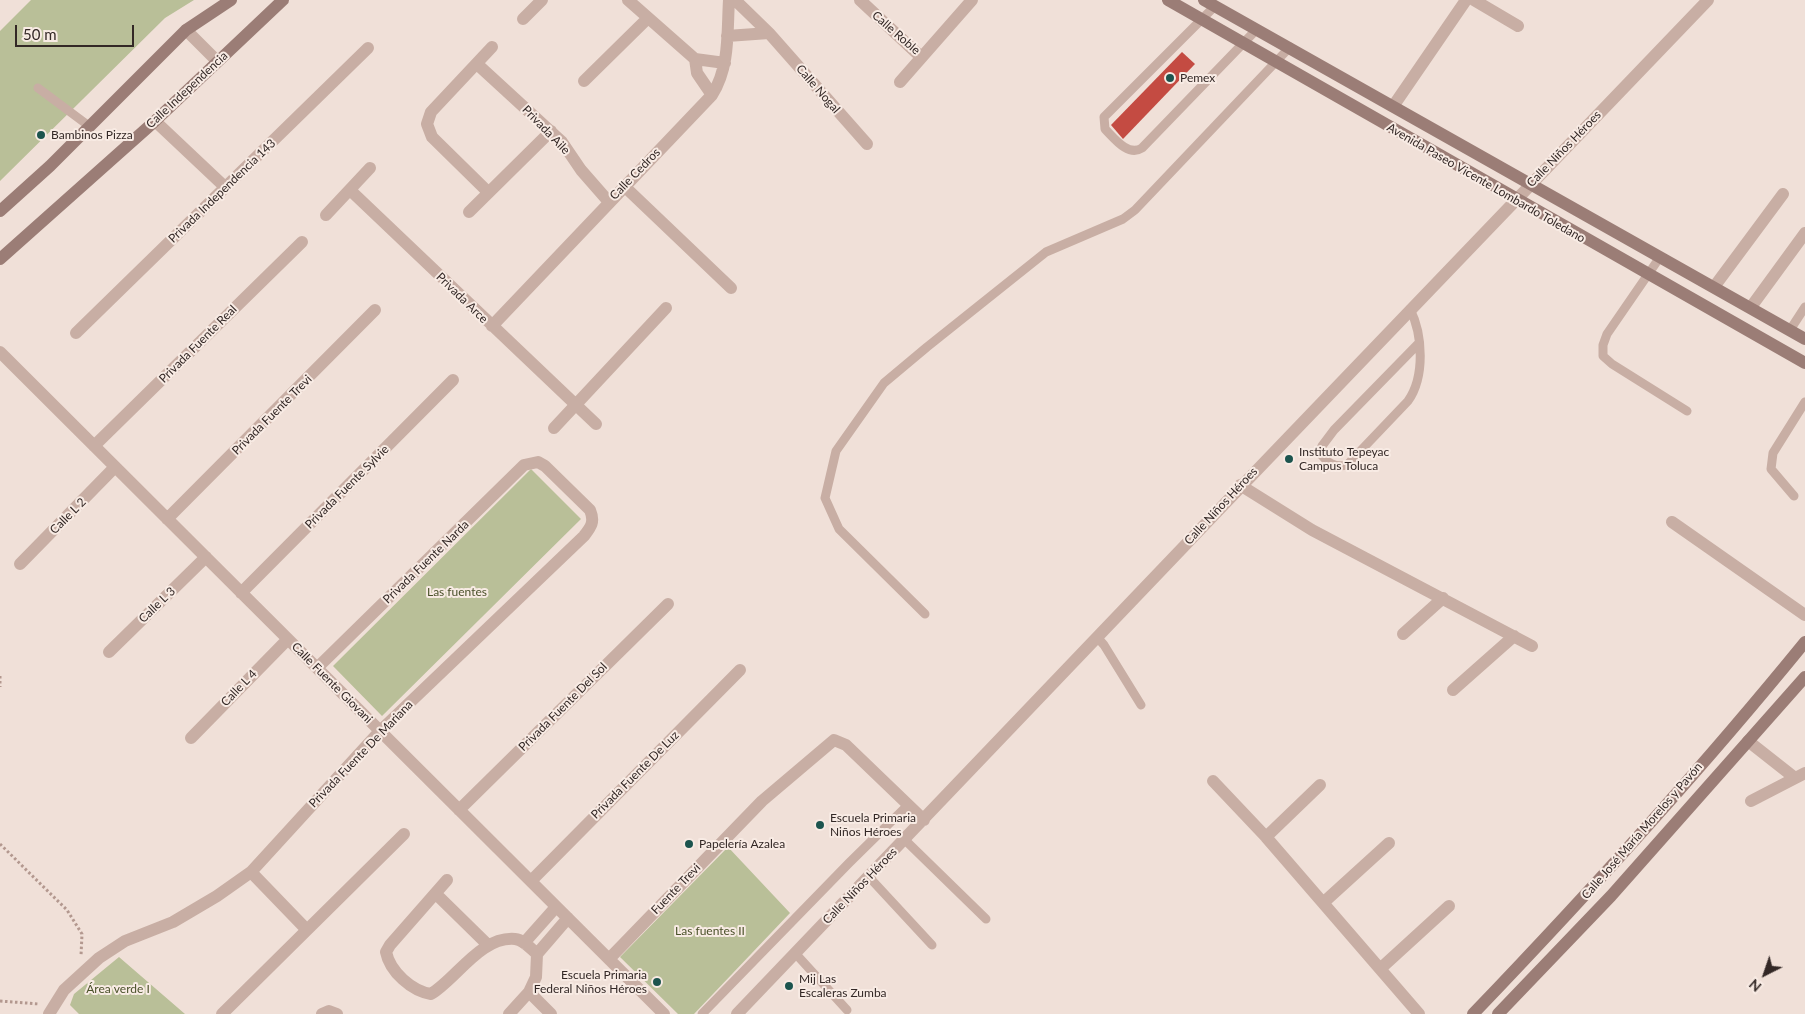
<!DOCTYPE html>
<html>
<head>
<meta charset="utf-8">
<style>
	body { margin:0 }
	#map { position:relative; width:1805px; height:1014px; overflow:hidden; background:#f0e0d8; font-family:Lato,sans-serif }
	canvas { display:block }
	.north { position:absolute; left:1740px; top:949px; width:50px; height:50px; -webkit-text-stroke:4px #f8ebe4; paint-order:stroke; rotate:221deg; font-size:14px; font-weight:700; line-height:20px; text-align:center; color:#332826 }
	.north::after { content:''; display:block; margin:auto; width:18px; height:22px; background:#332826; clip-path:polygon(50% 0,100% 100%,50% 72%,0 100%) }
	.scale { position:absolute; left:15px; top:25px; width:119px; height:22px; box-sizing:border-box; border:2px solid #332826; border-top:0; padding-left:6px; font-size:15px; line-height:18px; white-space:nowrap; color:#332826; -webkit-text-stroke:4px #f8ebe4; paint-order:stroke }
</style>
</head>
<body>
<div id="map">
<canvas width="1805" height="1014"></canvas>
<div class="north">N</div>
<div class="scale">50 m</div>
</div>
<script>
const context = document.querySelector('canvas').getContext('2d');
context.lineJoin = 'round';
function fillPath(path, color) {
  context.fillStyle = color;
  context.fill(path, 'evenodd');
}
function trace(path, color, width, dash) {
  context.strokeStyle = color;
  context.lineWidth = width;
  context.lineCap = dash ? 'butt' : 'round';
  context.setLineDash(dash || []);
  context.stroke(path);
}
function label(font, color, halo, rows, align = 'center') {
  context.font = font + ' Lato,sans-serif';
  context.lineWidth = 4;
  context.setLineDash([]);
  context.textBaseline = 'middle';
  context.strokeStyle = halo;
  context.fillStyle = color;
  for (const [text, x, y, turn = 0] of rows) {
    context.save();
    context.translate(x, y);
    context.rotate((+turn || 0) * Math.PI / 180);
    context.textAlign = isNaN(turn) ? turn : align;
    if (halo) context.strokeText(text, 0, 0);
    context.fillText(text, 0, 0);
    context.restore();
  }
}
fillPath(new Path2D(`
	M 31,0 L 194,0 L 165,18 L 0,181 L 0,31 Z
	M 531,469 L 581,519 L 382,716 L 333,666 Z
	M 728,847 L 790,913 L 694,1014 L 678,1014 L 620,957 Z
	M 119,957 L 185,1014 L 79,1014 L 70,1005 L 74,994 Z`), '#b9bf98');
fillPath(new Path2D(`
	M 1182,52 L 1195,64 L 1123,139 L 1111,125 Z`), '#c44b42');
trace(new Path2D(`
	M 0,676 L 0,687
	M 0,844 L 67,910 L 82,934 L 81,956
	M 0,1001 L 39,1004`), '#b3988f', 3, [2.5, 2.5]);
trace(new Path2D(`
	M 1215,6 L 1104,117 L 1105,129 C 1114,138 1128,157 1142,148 L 1257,29
	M 38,88 L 89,126
	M 1660,257 L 1607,334 L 1603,345 L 1603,356 L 1612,364 L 1687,411
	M 1410,309 C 1423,335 1425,377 1408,401 L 1347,465 C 1335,468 1327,463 1320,453 L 1322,446 L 1334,430 L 1419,343
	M 1790,330 L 1805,307
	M 1794,496 L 1771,469 L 1773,453 L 1805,402
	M 925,614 L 839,529 L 825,498 L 836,451 L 884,383 L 927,347 L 1046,252 L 1123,219 L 1135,210 L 1290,47
	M 1097,637 L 1104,645 L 1141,705
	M 905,840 L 986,919
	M 869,877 L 932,945
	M 795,953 L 847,1010
	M 702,1014 L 849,863 L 908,805`), '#c8aea4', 9);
trace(new Path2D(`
	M 628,0 L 695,59 L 725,63
	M 735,0 L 769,33 L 867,144
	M 860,0 L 921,57
	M 1474,0 L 1518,26
	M 523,19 L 542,0
	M 727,36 L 769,33
	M 695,59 L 697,73 L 712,95
	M 477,64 L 562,142 L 581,170 L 609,202
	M 584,81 L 647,19
	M 900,82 L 972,0
	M 1394,105 L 1466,0
	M 155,121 L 225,187
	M 624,186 L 731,288
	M 350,190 L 596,424
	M 488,192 L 432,137 L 427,124 L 431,112 L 492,47
	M 469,212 L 551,131
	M 326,215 L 370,168
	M 1714,287 L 1783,194
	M 1751,307 L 1805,233
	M 492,326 L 712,95 C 730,67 727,32 729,0
	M 76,333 L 368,48
	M 0,352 L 664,1014
	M 554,428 L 666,308
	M 94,446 L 302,242
	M 1240,485 L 1312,530 L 1532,646
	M 167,519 L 375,310
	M 1672,522 L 1805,615
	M 20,564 L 115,467
	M 241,593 L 453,380
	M 1403,634 L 1443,598
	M 109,652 L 206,557
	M 1453,690 L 1514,636
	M 191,738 L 288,639
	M 1748,741 L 1795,778
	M 1213,781 L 1266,837 L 1419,1014
	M 1751,801 L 1805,773
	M 459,810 L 668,604
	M 1266,837 L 1320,785
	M 251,872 L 307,930
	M 447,880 L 390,945 L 386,952 C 390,972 412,991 431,994 C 457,978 481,936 515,939 C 524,940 531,949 537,954
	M 531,881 L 740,670
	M 436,894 L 488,945
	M 1323,903 L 1389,843
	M 524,943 L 556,907
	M 609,959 L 762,801 L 834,740 L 846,745 L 924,820
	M 1380,969 L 1449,906
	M 49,1014 L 64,990 L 99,958 L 125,941 L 173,922 L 217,896 L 251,872 L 380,731 L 584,536 C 591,527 595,522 590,510 L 545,466 L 538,462 L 524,465 L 317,668
	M 222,1014 L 404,834
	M 322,1014 L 329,1011 L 337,1014
	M 509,1014 L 529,992
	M 551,1014 L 529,992 L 536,977 L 537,954 L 568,918
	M 737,1014 C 1062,677 1382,336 1708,0`), '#c8aea4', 12);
trace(new Path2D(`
	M 186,30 L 217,61`), '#c8aea4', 12);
trace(new Path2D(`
	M 1168,0 L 1805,363
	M 1204,0 L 1805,339
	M 0,211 L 50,166 L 186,30 L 231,0
	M 0,259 L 155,121 L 283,0
	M 1473,1014 C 1588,894 1700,771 1805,642
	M 1498,1014 L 1611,896 L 1805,677`), '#9b7d76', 12);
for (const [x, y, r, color] of [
	[1170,78,5,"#1c544e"],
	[41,135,5,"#1c544e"],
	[1289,459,5,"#1c544e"],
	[820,825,5,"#1c544e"],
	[689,844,5,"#1c544e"],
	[657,982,5,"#1c544e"],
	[789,986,5,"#1c544e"]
]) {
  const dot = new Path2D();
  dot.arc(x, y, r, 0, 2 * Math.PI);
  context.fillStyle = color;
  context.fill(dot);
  trace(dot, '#f8ebe4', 2);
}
label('12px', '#332826', '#f8ebe4', [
	["Calle Roble",896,33,41],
	["Calle Nogal",818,89,49],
	["Calle Independencia",187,90,-43],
	["Privada Aile",546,130,46],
	["Calle Niños Héroes",1564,149,-46],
	["Calle Cedros",635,174,-46],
	["Avenida Paseo Vicente Lombardo Toledano",1486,183,30],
	["Privada Independencia 143",222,191,-44],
	["Privada Arce",462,298,44],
	["Privada Fuente Real",198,344,-45],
	["Privada Fuente Trevi",272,415,-45],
	["Privada Fuente Sylvie",347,487,-45],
	["Calle Niños Héroes",1221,506,-47],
	["Calle L 2",68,516,-45],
	["Privada Fuente Narda",426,562,-44],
	["Calle L 3",157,605,-44],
	["Calle Fuente Giovani",332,683,45],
	["Calle L 4",239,688,-46],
	["Privada Fuente Del Sol",563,707,-45],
	["Privada Fuente De Mariana",361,754,-46],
	["Privada Fuente De Luz",635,775,-45],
	["Calle José María Morelos y Pavón",1642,831,-49],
	["Calle Niños Héroes",860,886,-46],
	["Fuente Trevi",676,889,-46]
]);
label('12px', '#332826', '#f8ebe4', [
	["Pemex",1180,78],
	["Bambinos Pizza",51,135],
	["Instituto Tepeyac",1299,452],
	["Campus Toluca",1299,466],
	["Escuela Primaria",830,818],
	["Niños Héroes",830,832],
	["Papelería Azalea",699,844],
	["Escuela Primaria",647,975,"right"],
	["Federal Niños Héroes",647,989,"right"],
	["Mij Las",799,979],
	["Escaleras Zumba",799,993]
], 'left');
label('12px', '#4a512a', '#f8ebe4', [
	["Las fuentes",457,592],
	["Las fuentes II",710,931],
	["Área verde I",118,989]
]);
</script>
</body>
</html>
